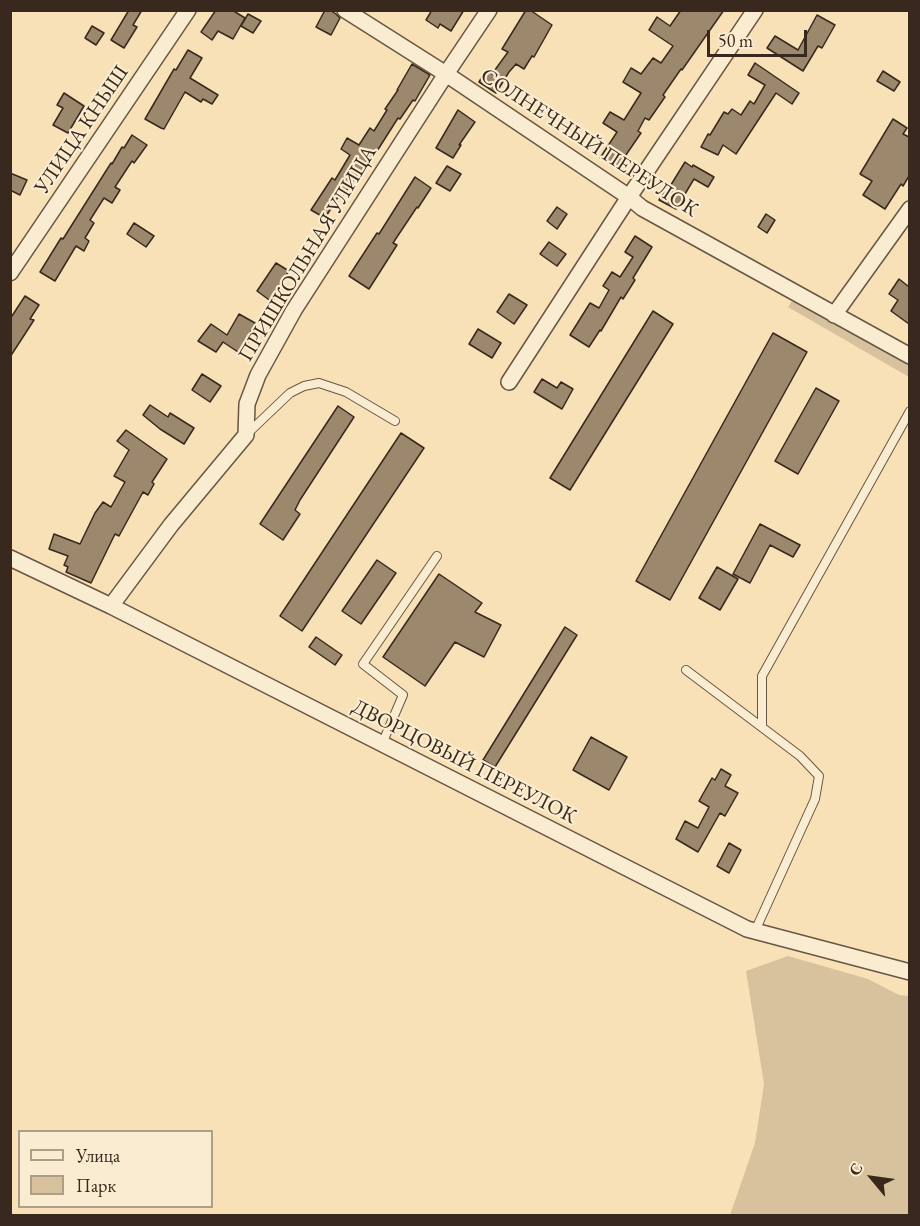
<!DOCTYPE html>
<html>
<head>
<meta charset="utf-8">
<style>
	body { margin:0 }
	#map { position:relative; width:920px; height:1226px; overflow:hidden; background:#f8e1b7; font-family:"EB Garamond",serif }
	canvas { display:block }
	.frame { position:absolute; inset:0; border:12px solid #38281d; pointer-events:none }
	.legend { position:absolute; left:18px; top:1130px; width:195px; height:78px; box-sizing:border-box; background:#faecd0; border:2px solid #ac9e88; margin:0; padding:8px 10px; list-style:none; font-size:18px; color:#38281d }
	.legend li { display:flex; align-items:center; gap:12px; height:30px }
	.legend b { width:30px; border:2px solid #ac9e88 }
	.north { position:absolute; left:842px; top:1148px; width:60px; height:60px; -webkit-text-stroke:4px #faecd0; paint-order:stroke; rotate:299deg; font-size:16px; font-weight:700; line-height:24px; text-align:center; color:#38281d }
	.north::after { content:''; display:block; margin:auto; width:21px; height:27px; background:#38281d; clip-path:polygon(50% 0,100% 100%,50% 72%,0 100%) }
	.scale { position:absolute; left:707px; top:30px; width:100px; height:27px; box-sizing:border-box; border:3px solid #38281d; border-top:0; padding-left:8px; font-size:18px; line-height:21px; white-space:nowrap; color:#38281d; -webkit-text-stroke:4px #faecd0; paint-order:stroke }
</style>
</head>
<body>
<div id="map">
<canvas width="920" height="1226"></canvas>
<div class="frame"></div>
<ul class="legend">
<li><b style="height:8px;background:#faecd0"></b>Улица</li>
<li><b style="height:16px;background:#d7c29d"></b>Парк</li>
</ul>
<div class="north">С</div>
<div class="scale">50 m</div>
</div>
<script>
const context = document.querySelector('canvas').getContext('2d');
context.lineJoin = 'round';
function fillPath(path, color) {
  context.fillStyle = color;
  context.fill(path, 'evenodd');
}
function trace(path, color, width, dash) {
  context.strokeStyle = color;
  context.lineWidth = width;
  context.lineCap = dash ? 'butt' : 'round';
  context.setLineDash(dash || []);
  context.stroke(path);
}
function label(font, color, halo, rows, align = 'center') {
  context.font = font + ' "EB Garamond",serif';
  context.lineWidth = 4.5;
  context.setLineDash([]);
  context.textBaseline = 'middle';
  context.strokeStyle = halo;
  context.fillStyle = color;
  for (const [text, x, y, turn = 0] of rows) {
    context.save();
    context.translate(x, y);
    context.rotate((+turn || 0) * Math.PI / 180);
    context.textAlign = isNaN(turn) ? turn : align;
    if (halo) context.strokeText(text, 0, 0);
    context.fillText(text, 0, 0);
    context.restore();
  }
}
fillPath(new Path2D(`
	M 797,294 L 909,356 L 909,377 L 788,307 Z
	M 788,956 L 868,979 L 899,995 L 909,996 L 909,1215 L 730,1215 L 755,1143 L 764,1084 L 746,971 Z`), '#d7c29d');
const building = new Path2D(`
	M 129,10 L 142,10 L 133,25 L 137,27 L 124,48 L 111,40 Z
	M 216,10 L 232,10 L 245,18 L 233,39 L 218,31 L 212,40 L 201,32 Z
	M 325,10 L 330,10 L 336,14 L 340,18 L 331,35 L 316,27 Z
	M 432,10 L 464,10 L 451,31 L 440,24 L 438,28 L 426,20 Z
	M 526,10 L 530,10 L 552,25 L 534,57 L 532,56 L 524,69 L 516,64 L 509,72 L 496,93 L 479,82 L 486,70 L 492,74 L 508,52 L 502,49 Z
	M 681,10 L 724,10 L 682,70 L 681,69 L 663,95 L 665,97 L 649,120 L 645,118 L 638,131 L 641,133 L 617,168 L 600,158 L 617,132 L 603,123 L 610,112 L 624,120 L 641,93 L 623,82 L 631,68 L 641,74 L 653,58 L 661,63 L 673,46 L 649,30 L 657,17 L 670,26 Z
	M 248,14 L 261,21 L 253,33 L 241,26 Z
	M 817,15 L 835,25 L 822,48 L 818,46 L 803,71 L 767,48 L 775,36 L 798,50 Z
	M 92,26 L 104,33 L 96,45 L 85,38 Z
	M 188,50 L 202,58 L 190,78 L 218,95 L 212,104 L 203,99 L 201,102 L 185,92 L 164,129 L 161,128 L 145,119 L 174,69 L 176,70 Z
	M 755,63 L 799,93 L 792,104 L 776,93 L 736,154 L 723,145 L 718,155 L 701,147 L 708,134 L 710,135 L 724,112 L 728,114 L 732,109 L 741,115 L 750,101 L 754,104 L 765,85 L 748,75 Z
	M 412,64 L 430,75 L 415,101 L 413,100 L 400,119 L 398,118 L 372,159 L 369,157 L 360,174 L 358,173 L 341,199 L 338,197 L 325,218 L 311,210 L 332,178 L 335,180 L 350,155 L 341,149 L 347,138 L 359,145 L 370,128 L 374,131 L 387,110 L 385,109 L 398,90 L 397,90 Z
	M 883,71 L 900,82 L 894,91 L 877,81 Z
	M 64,93 L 84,106 L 68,133 L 53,125 L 63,108 L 57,105 Z
	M 458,110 L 475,122 L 459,145 L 461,145 L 453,158 L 436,148 Z
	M 893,119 L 907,128 L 903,134 L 909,137 L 909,176 L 903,186 L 901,184 L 885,209 L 863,195 L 872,181 L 860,174 Z
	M 132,135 L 147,145 L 134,163 L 132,161 L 115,187 L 120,190 L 112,203 L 104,198 L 90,220 L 94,223 L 85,238 L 89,241 L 84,251 L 76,246 L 55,281 L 40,272 L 61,238 L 63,239 L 111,163 L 112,164 L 122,147 L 124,148 Z
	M 685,162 L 692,167 L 693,165 L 714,177 L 708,187 L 694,179 L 676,209 L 659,200 L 667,187 L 669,188 Z
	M 447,166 L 461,174 L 450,191 L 436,183 Z
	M 10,173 L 27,180 L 20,195 L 10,190 Z
	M 415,177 L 431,188 L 418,208 L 417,207 L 393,243 L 397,245 L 369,289 L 349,276 L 377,233 L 379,234 Z
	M 557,207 L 567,214 L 557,229 L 547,221 Z
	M 766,214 L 775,220 L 767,233 L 758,227 Z
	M 134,223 L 154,236 L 146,247 L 127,234 Z
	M 635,236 L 652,247 L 633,278 L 635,280 L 623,299 L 621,297 L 601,331 L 600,330 L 589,347 L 570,335 L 590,303 L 599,308 L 609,290 L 603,286 L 612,272 L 620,277 L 633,257 L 625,252 Z
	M 549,242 L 566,254 L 557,266 L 540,254 Z
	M 276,263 L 289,271 L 281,283 L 284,285 L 272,302 L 257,291 Z
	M 899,279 L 908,286 L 909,284 L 909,324 L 891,311 L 898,300 L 889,294 Z
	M 509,294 L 527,305 L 514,324 L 497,312 Z
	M 25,296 L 39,305 L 30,319 L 34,320 L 10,357 L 10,319 Z
	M 653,311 L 673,324 L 570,490 L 550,478 Z
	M 239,314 L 255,323 L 246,341 L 248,342 L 241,354 L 223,342 L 216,352 L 198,341 L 211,324 L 227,335 Z
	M 478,329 L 501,343 L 492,358 L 469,344 Z
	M 773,333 L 807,352 L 670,600 L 636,581 Z
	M 202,374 L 221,386 L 210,402 L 192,390 Z
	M 542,379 L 557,388 L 561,382 L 573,389 L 562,409 L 534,392 Z
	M 816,388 L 839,401 L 798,474 L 775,461 Z
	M 150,405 L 168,417 L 170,413 L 194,428 L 184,444 L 160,429 L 143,415 Z
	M 338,406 L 354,417 L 300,500 L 295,510 L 300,514 L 283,540 L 260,524 Z
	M 126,430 L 167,459 L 152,482 L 154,484 L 148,495 L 143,492 L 119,536 L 115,534 L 91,583 L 66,572 L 68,567 L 64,565 L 68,556 L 49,549 L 54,534 L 80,544 L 95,513 L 103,502 L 111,507 L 125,482 L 114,476 L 129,450 L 117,441 Z
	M 401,433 L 424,448 L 302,631 L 280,616 Z
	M 760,524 L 800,545 L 793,557 L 770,545 L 750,583 L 733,574 Z
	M 377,560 L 396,573 L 361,624 L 342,611 Z
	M 717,567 L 738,579 L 720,610 L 699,598 Z
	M 439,574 L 482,603 L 475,612 L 501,625 L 484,657 L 455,642 L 425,686 L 383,657 Z
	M 565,627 L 577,635 L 495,767 L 483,760 Z
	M 316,637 L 342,655 L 335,665 L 309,647 Z
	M 591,737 L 627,757 L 609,790 L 573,770 Z
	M 721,769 L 731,775 L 725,786 L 738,793 L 725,816 L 720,813 L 698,852 L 676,839 L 685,821 L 698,828 L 709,807 L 699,801 L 712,778 L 715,780 Z
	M 729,843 L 741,850 L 729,873 L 717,866 Z`);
fillPath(building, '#9c886d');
trace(building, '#38281d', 1.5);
const lane = new Path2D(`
	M 247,434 L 290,393 L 304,386 L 319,383 L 346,392 L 395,421
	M 686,670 L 800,756 L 819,776 L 815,799 L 755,931
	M 762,727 L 762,676 L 910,411
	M 382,744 L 403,695 L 363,664 L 437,556`);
const street = new Path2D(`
	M 345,10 L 446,74 L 629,197 L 642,208 L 910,356
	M 10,273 L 188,10
	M 834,315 L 910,209
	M 509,382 L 629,197 L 755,10
	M 10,558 L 111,606 L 747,929 L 910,972
	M 111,606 L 171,525 L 246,435 L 247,404 L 258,375 L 294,310 L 446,74 L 489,10`);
trace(lane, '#685644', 10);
trace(street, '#685644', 18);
trace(lane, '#faecd0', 8);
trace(street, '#faecd0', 15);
label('21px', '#38281d', '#faecd0', [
	["УЛИЦА КНЫШ",82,130,-56],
	["СОЛНЕЧНЫЙ ПЕРЕУЛОК",589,143,33],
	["ПРИШКОЛЬНАЯ УЛИЦА",308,254,-59],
	["ДВОРЦОВЫЙ ПЕРЕУЛОК",464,762,27]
]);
</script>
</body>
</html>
